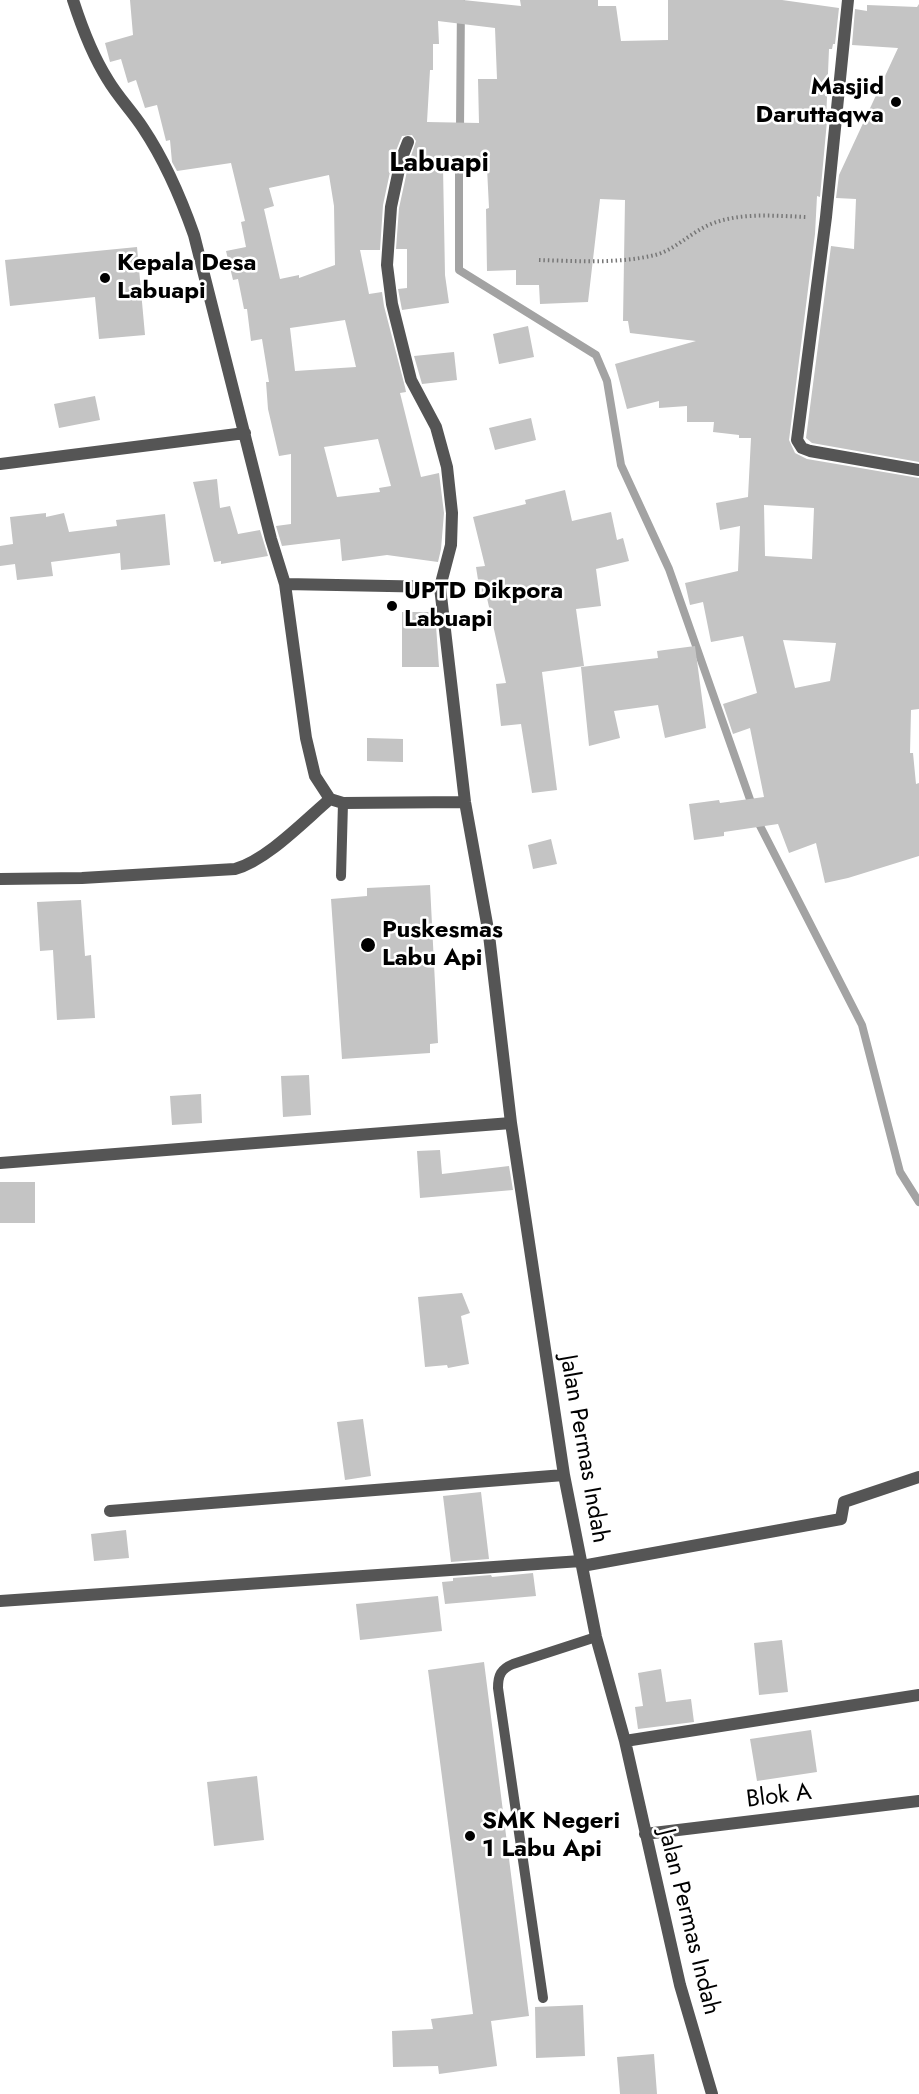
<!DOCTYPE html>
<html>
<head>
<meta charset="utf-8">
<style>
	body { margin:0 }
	canvas { display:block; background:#fff }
</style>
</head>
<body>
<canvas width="919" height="2094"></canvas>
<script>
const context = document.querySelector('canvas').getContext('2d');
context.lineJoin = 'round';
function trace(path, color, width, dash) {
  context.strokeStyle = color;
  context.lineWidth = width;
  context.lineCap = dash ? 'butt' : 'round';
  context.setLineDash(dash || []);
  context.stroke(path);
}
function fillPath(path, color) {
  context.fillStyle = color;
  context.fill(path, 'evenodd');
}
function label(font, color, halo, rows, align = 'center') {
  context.font = font + ' Jost,sans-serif';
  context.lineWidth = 5;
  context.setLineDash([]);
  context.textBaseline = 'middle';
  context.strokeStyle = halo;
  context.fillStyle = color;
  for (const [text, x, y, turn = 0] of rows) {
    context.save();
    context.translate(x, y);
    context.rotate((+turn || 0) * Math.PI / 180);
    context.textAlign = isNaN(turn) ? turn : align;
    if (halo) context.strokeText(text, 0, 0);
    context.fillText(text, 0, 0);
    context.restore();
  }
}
trace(new Path2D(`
	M 460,130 L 461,0
	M 459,157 L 459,270 L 596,355 L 607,381 L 621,465 L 669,569 L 753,808
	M 757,820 L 862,1025 L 900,1172 L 919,1202`), '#a3a3a3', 8);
fillPath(new Path2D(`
	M 130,0 L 463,0 L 521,6 L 520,0 L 598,0 L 598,6 L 616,6 L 621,41 L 668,40 L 668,0 L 782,0 L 839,8 L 835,44 L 833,44 L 832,49 L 829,49 L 826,121 L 827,121 L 820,197 L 817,196 L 815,234 L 789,440 L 795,453 L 807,459 L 919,478 L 919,709 L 911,710 L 910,753 L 913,753 L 916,784 L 919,783 L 919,856 L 848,878 L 825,883 L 816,843 L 789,853 L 778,824 L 724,832 L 724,836 L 694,840 L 689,804 L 719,800 L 720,803 L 764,797 L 750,728 L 733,734 L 723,704 L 757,693 L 743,636 L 711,642 L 703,602 L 690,605 L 685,583 L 738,571 L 740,526 L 720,530 L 716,503 L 748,497 L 751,438 L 739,438 L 739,435 L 713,432 L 714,422 L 687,422 L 687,406 L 659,408 L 659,401 L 627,409 L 615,364 L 696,341 L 630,333 L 628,321 L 623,321 L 625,200 L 600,199 L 588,302 L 540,304 L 539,285 L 516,285 L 516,270 L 487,271 L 486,209 L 489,208 L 487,168 L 443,167 L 445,275 L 449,303 L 402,310 L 398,289 L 407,288 L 407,249 L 396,249 L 399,208 L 409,162 L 416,141 L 412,135 L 402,136 L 393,158 L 383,205 L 380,250 L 360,250 L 369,294 L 382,292 L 384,306 L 405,387 L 406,392 L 400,393 L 421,477 L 439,473 L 444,513 L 441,549 L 438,562 L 387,555 L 342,561 L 340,539 L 282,546 L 276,526 L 291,524 L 291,454 L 279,456 L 268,409 L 266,382 L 269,382 L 262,339 L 251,341 L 247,309 L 244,309 L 238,279 L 233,280 L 226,251 L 246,247 L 241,222 L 245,221 L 231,163 L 177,171 L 172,162 L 170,140 L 166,141 L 157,105 L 145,108 L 136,80 L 128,83 L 121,59 L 110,62 L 105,43 L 133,35 ZM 438,21 L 495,28 L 497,79 L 478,79 L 479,123 L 427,122 L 430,70 L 433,70 L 433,44 L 439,44 ZM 329,175 L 334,206 L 335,265 L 299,278 L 299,275 L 280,279 L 264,209 L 274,206 L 269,188 ZM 345,320 L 356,367 L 295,371 L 290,328 ZM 378,439 L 391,486 L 379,488 L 380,492 L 337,497 L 324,447 ZM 764,505 L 814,508 L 812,559 L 765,556 ZM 783,640 L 836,643 L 830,681 L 795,688 Z
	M 919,4 L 919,462 L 812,443 L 806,438 L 831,246 L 854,249 L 856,199 L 836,198 L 839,175 L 898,48 L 852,45 L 855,9 L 867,11 L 867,5 L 917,7 Z
	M 137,247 L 145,335 L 99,339 L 95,297 L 10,306 L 5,260 Z
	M 528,326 L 534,357 L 499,364 L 493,334 Z
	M 454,352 L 457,380 L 422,384 L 414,356 Z
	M 95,396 L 100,420 L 59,428 L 54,404 Z
	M 531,418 L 536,440 L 495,450 L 489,428 Z
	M 217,479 L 220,508 L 230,506 L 238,534 L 260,530 L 268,556 L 221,564 L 221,561 L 214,562 L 193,482 Z
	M 565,490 L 572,521 L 611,512 L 617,540 L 623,538 L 629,561 L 596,569 L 601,606 L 576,609 L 584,666 L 542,672 L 557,790 L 532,793 L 521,724 L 501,726 L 496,684 L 506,683 L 487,598 L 481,599 L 476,567 L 485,566 L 473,517 L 526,504 L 525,500 Z
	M 46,513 L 46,517 L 64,513 L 69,532 L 117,526 L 116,520 L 165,514 L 170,565 L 121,570 L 120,553 L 51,562 L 53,576 L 17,580 L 15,564 L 0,566 L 0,546 L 13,544 L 10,517 Z
	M 402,612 L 435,612 L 439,667 L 402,667 Z
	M 695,646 L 706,728 L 665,738 L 658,705 L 614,711 L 620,738 L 589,746 L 581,667 L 658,658 L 657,651 Z
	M 367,738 L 403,739 L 403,762 L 367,761 Z
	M 551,839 L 557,864 L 533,869 L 528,845 Z
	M 430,885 L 438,1043 L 430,1044 L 430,1053 L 342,1059 L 331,899 L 367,896 L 367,888 Z
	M 81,900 L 85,956 L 91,955 L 95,1018 L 57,1020 L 53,950 L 40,951 L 37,902 Z
	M 309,1075 L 311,1115 L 283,1117 L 281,1076 Z
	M 201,1094 L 202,1123 L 172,1125 L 170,1096 Z
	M 440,1150 L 442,1174 L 509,1166 L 513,1190 L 420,1198 L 417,1151 Z
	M 0,1182 L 35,1182 L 35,1223 L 0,1223 Z
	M 462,1293 L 470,1313 L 461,1316 L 469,1364 L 448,1368 L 447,1365 L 425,1367 L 418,1297 Z
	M 363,1419 L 371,1476 L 345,1480 L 337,1422 Z
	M 481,1492 L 489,1559 L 451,1562 L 443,1496 Z
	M 126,1530 L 129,1558 L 94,1561 L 91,1534 Z
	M 533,1573 L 536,1596 L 445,1604 L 442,1582 L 453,1581 L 453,1578 L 491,1575 L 492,1577 Z
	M 438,1596 L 442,1631 L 360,1640 L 356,1604 Z
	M 782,1640 L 788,1692 L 759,1695 L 754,1643 Z
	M 484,1662 L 529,2016 L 491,2021 L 497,2066 L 439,2074 L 438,2066 L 393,2067 L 392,2031 L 433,2029 L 431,2019 L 473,2014 L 428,1670 Z
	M 661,1669 L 666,1702 L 691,1699 L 694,1722 L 638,1729 L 635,1707 L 643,1706 L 638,1673 Z
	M 811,1730 L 817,1772 L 757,1781 L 750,1739 Z
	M 257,1776 L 264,1840 L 214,1846 L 207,1782 Z
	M 583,2005 L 585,2056 L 536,2058 L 535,2007 Z
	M 654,2054 L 657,2094 L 620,2094 L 617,2057 Z`), '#c4c4c4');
trace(new Path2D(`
	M 539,260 C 576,261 619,264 655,255 C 675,250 691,232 711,224 C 741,212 776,216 807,217`), '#777', 4, [1.5, 3]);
trace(new Path2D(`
	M 341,876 L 343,803
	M 543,1998 L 498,1688 C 498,1675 501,1669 513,1664 L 596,1637`), '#555', 10);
trace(new Path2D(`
	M 73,0 C 82,28 92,55 108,80 C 118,97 132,111 143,128 C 165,161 181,198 194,235 L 271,539 L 285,584 L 306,738 L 315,776 L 330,799 L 343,803 L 465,802
	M 848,0 L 826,217 L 797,440 L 802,448 L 810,451 L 919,470
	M 408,142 L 401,160 L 391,207 L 387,265 L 392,304 L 411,380 L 436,427 L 447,467 L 452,513 L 451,545 L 440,587
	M 0,464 L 245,433
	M 285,584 L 440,587 L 465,802 L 489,935 L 511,1123 L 564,1475 L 596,1637 L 625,1741 L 680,1985 L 712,2094
	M 0,879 L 82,878 L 235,869 C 267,860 304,821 330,799
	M 0,1163 L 511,1123
	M 110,1511 L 564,1475
	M 582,1566 L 841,1519 L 844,1502 L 919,1477
	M 0,1601 L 581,1561
	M 625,1741 L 919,1695
	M 645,1834 L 919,1801`), '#555', 12);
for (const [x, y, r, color] of [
	[896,102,6,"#000"],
	[105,278,6,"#000"],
	[392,606,6,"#000"],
	[368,945,8,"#000"],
	[470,1836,6,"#000"]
]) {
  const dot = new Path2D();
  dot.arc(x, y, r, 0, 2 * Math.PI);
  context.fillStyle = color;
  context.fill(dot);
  trace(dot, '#fff', 2);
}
label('bold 24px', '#000', '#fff', [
	["Masjid",884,88,"right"],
	["Daruttaqwa",884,116,"right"],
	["Kepala Desa",117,264],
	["Labuapi",117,292],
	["UPTD Dikpora",404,592],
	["Labuapi",404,620],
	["Puskesmas",382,931],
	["Labu Api",382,959],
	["SMK Negeri",482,1822],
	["1 Labu Api",482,1850]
], 'left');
label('24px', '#000', '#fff', [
	["Jalan Permas Indah",583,1449,80],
	["Blok A",779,1797,-7],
	["Jalan Permas Indah",688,1922,76]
]);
label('bold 27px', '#000', '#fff', [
	["Labuapi",439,164]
]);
</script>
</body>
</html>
